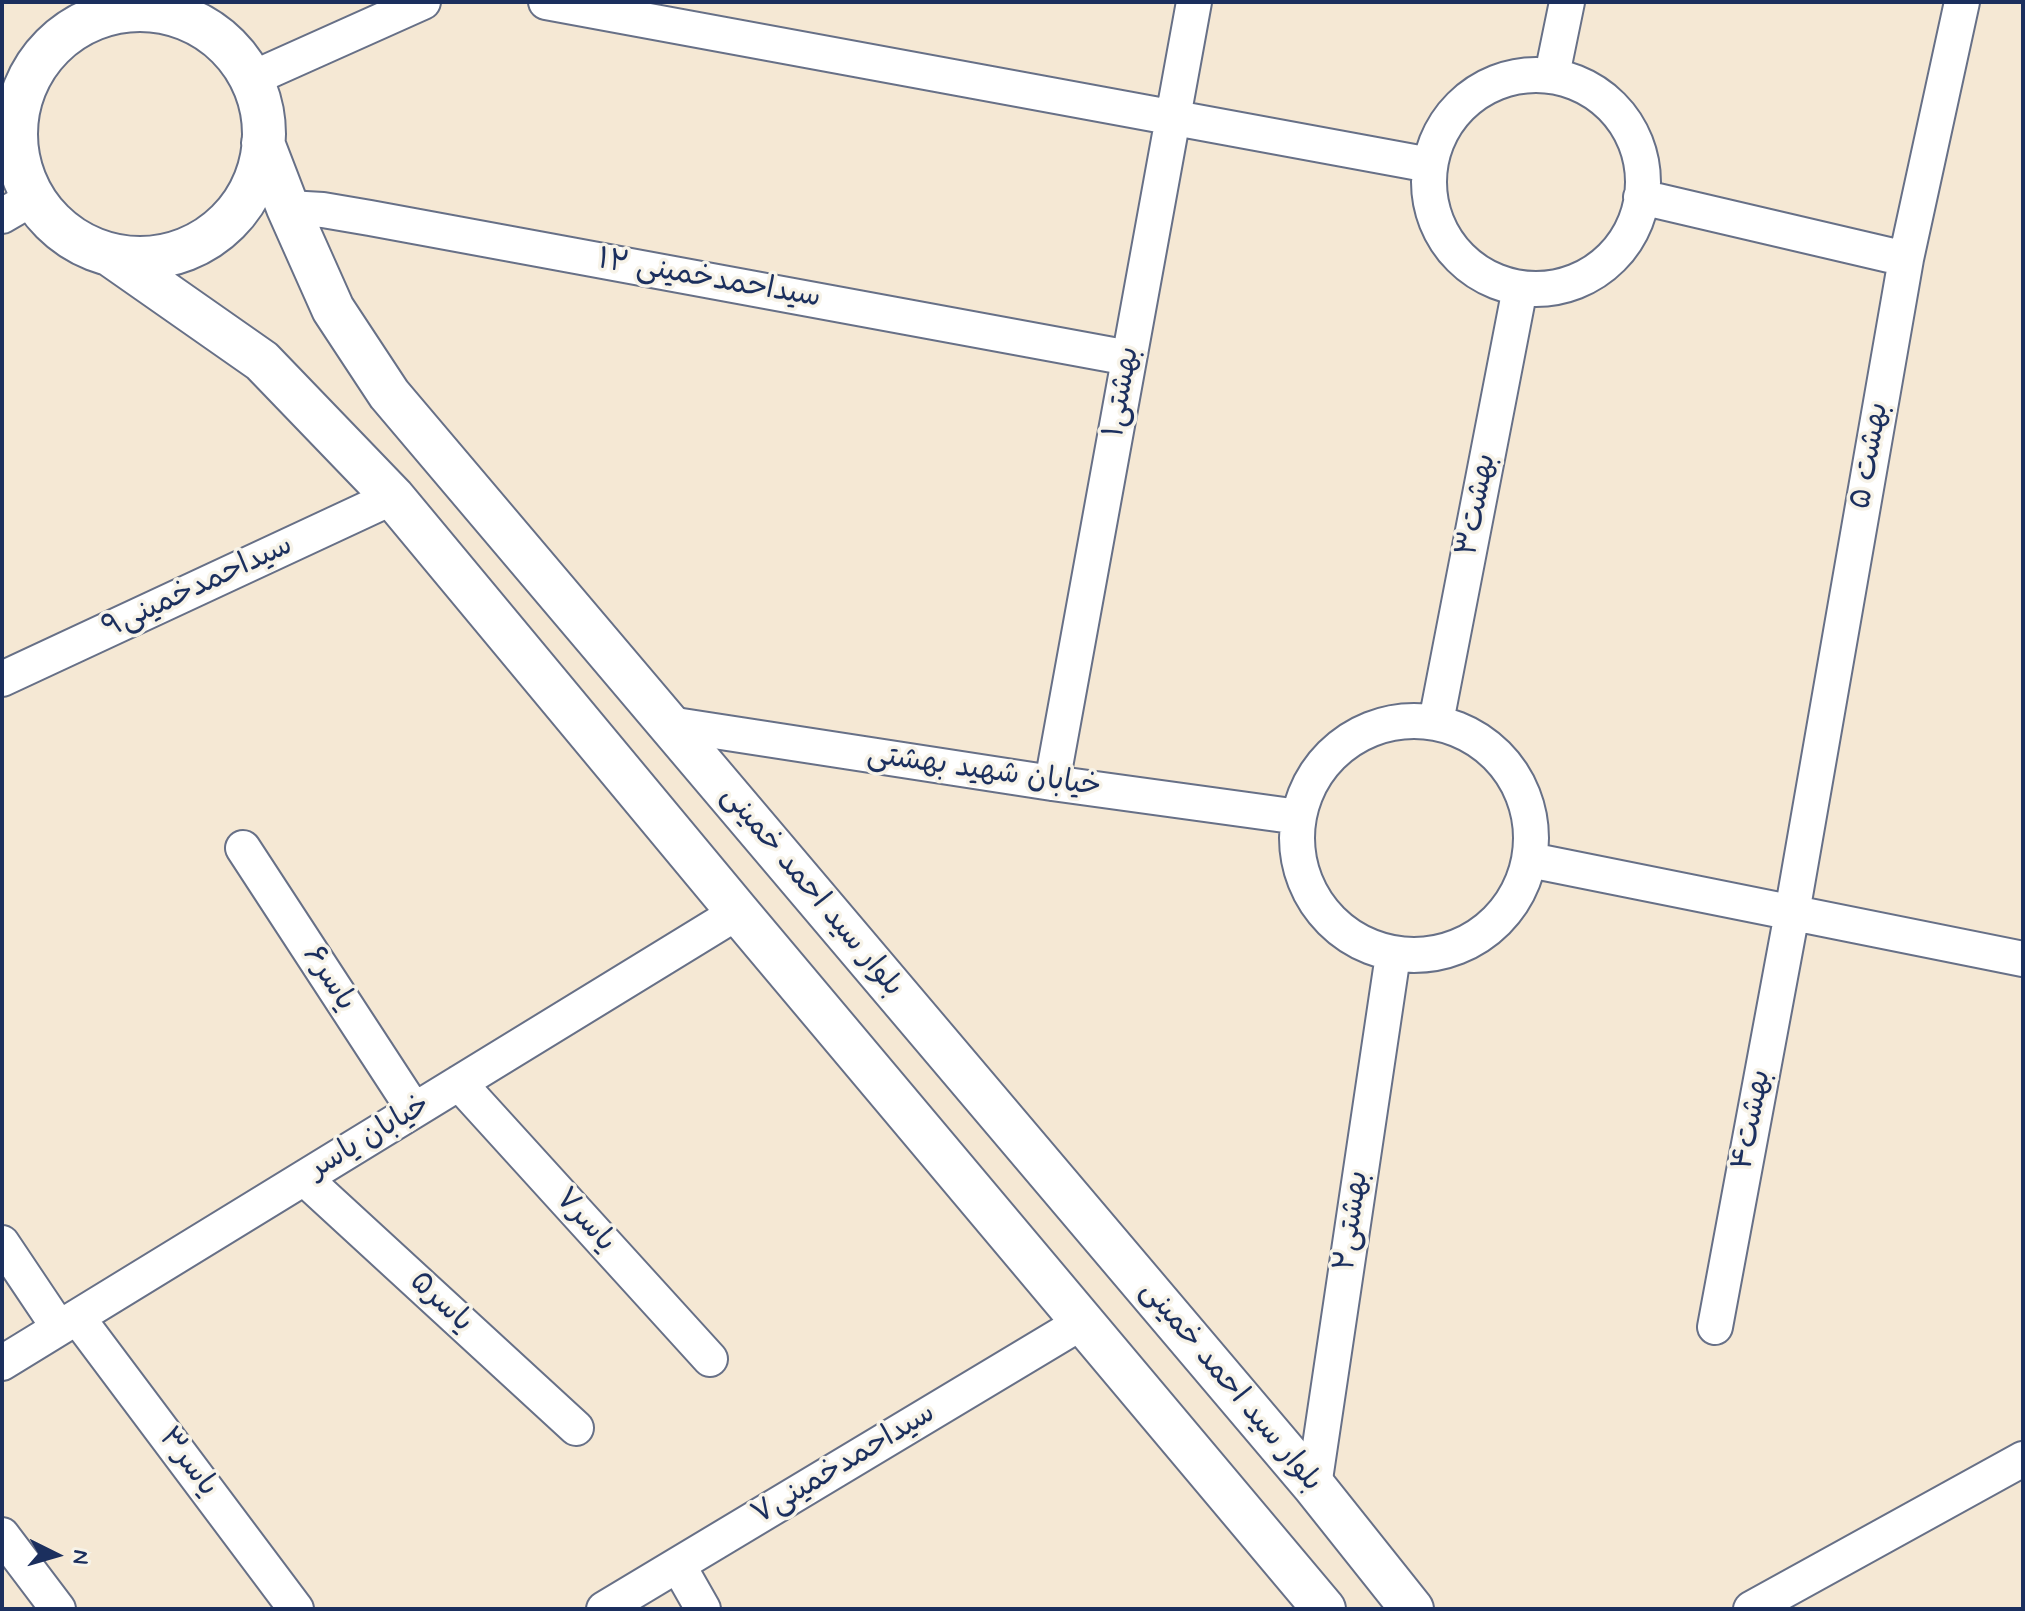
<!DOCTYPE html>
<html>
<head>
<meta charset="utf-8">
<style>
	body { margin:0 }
	#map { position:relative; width:2025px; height:1611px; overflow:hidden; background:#f5e8d4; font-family:Mynerve,sans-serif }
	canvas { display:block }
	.frame { position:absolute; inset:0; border:4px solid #1b2f5e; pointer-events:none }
	.north { position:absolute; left:16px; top:1515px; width:80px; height:80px; -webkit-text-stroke:6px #f7f3e8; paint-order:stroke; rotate:95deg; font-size:22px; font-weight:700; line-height:32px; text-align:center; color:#1b2f5e }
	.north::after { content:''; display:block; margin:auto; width:28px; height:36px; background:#1b2f5e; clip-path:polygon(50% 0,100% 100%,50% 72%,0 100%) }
</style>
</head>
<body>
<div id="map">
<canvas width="2025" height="1611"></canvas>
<div class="frame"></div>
<div class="north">N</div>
</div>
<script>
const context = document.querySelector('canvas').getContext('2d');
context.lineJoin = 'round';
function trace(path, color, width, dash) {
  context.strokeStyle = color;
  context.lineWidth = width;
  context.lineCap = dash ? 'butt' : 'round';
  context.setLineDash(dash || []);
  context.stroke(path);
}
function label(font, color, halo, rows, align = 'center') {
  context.font = font + ' Mynerve,"Playpen Sans Arabic",sans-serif';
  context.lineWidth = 7;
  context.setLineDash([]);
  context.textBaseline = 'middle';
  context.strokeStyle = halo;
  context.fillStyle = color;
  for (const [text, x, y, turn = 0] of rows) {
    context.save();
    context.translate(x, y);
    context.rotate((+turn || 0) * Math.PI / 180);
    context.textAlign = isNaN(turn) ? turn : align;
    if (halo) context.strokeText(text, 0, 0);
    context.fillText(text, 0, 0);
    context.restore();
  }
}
const minor = new Path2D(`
	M 546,2 L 1430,165
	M 1552,75 L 1567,2
	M1429 182a107 107 0 1 1 214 0a107 107 0 1 1-214 0Z
	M 251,79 L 423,2
	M 1641,197 L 1906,259
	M 288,208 L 323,210 L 370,218 L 1129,358
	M 2,216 L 33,198
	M 2,679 L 393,497
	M1297 838a117 117 0 1 1 234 0a117 117 0 1 1-234 0Z
	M 1436,722 L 1520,288
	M 669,724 L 1052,783 L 1299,817
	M 1052,783 L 1194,2
	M 243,848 L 414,1110
	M 1530,860 L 2023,959
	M 459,1083 L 710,1359
	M 304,1178 L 576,1428
	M 2,1243 L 59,1328
	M 77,1317 L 296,1609
	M 1715,1327 L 1792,913 L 1906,259 L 1962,2
	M 2,1363 L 738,912
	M 1314,1486 L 1393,955
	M 2,1535 L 58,1609
	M 678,1565 L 703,1609
	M 604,1609 L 1084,1321
	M 1751,1609 L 2023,1459`);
const major = new Path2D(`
	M16 134a124 124 0 1 1 248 0a124 124 0 1 1-248 0Z
	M 263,143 L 288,208 L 333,309 L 389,394 L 1314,1486 L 1412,1609
	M 112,256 L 262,361 L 393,497 L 738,912 L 1324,1609`);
trace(minor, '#677087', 38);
trace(major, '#677087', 46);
trace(minor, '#fff', 34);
trace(major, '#fff', 42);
label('30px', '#1b2f5e', '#f7f3e8', [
	["سیداحمدخمینی ۱۲",709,280,10],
	["بهشتی۱",1123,392,-80],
	["بهشت ۵",1871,456,-80],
	["بهشت۳",1478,505,-79],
	["سیداحمدخمینی۹",198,588,-25],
	["خیابان شهید بهشتی",984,772,8],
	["بلوار سید احمد خمینی",811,892,50],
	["یاسر۶",328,979,57],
	["بهشت۴",1753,1120,-79],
	["خیابان یاسر",370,1138,-31],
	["یاسر۷",584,1221,48],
	["بهشتی۲",1353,1221,-82],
	["یاسر۵",440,1303,43],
	["بلوار سید احمد خمینی",1230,1387,50],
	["یاسر۳",187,1463,53],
	["سیداحمدخمینی۷",844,1465,-31]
]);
</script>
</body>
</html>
